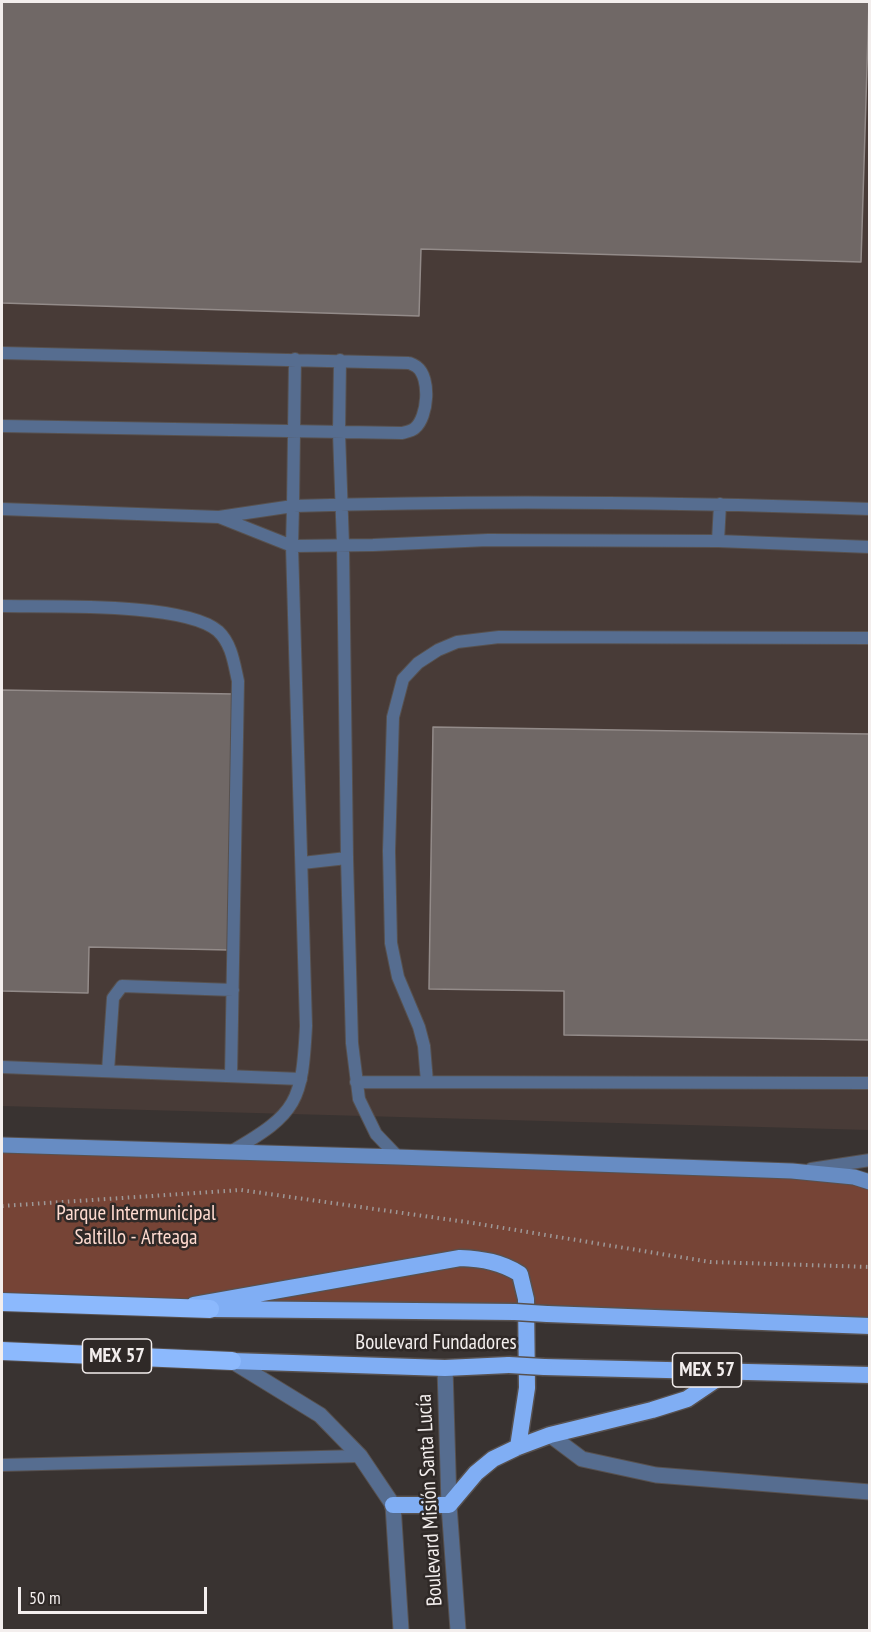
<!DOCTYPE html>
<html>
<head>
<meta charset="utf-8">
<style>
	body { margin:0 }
	#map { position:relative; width:871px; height:1632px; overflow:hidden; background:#393331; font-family:"PT Sans Narrow",sans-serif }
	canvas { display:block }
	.frame { position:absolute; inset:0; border:3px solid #f3eeed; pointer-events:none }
	.scale { position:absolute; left:18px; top:1587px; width:189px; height:27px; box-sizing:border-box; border:3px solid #f3eeed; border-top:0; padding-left:8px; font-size:18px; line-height:21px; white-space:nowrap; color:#f3eeed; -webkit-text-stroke:4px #2f2927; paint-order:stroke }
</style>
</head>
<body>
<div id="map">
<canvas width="871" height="1632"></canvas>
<div class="frame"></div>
<div class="scale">50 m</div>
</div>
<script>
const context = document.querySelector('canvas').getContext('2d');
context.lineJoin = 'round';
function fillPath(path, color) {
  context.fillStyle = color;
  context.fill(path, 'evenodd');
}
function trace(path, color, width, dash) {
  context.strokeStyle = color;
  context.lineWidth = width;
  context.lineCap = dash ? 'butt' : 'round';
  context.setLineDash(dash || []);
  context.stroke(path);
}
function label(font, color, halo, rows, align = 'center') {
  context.font = font + ' "PT Sans Narrow",sans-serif';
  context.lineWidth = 5;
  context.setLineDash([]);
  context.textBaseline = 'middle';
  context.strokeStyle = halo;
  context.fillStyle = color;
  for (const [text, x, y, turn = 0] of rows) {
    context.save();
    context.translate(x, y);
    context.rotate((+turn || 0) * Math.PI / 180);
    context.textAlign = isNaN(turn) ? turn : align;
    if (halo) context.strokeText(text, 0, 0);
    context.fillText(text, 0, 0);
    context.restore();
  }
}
fillPath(new Path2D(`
	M 2,2 L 869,2 L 869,1130 L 2,1106 Z`), '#483b37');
fillPath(new Path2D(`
	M 2,1145 L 577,1164 L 869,1184 L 869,1326 L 2,1300 Z`), '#764436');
const building = new Path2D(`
	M 2,2 L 869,2 L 861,262 L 421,249 L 419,316 L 2,303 Z
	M 2,690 L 234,694 L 229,950 L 89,947 L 88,993 L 2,991 Z
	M 433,727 L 870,734 L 870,1040 L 564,1035 L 564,991 L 429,989 Z`);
fillPath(building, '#706866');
trace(building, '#938b89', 1.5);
const service = new Path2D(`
	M 2,353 L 409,363 C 410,363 416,366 417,367 C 431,378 428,417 415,428 C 412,431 406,432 402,433 L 2,426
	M 340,360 L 339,433 L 343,545 L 347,858 L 352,1043 L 359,1099 L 376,1134 L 398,1157
	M 2,509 L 219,517 L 293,506 L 295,359
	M 219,517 L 292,546 L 373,545 L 488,540 L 718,541 L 870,547
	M 718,541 L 720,504
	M 2,606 C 49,607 185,602 218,631 C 232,644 234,664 238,681 L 231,1076
	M 302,863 L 347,858
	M 2,1067 L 301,1079
	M 108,1071 L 113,998 L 122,986 L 233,990
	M 356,1082 L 870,1083
	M 427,1082 L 424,1046 L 419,1027 L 398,977 L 391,943 L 389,851 L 393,717 L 403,679 L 418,663 L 438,650 L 457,642 L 499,637 L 870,638
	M 232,1151 C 298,1113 302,1101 306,1026 L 292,546 L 293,506 C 485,500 678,502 870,509
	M 811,1169 L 870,1160
	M 2,1465 L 360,1456`);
const minor = new Path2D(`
	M 550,1435 L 582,1459 L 656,1475 L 870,1492`);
const tertiary = new Path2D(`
	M 232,1361 L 320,1415 L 360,1456 L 393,1505 L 401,1630
	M 445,1368 L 449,1505 L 458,1630`);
const secondary = new Path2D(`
	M 2,1145 L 398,1157 L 792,1171 L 854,1177 L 870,1182`);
const trunk = new Path2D(`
	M 194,1305 L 460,1258 C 483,1259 501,1262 520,1274 L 526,1299 L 527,1388 L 518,1447
	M 213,1309 L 515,1312
	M 547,1314 L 870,1326
	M 232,1361 L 445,1368 L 509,1365
	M 544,1367 L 870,1375
	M 393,1505 L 449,1505 L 476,1473 L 493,1459 L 518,1447 L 550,1435 L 652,1410 L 687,1399 L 730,1370`);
const motorway = new Path2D(`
	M 2,1302 L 210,1309
	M 2,1351 L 232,1361`);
trace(service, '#57514f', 14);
trace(minor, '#57514f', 17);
trace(tertiary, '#57514f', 17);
trace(secondary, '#57514f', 17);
trace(trunk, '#57514f', 19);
trace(motorway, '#57514f', 20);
trace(new Path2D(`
	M 2,1206 L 241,1190 L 473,1223 L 710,1262 L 870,1267`), '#9e9897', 4, [1.5, 4.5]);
trace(service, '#566d90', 12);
trace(minor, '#566d90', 15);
trace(tertiary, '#566d90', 15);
trace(secondary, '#678cc3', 15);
trace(trunk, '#80aef4', 16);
trace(motorway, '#8cb9fd', 18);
const trunkBridge = new Path2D(`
	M 515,1312 L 547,1314
	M 509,1365 L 544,1367`);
trace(trunkBridge, '#57514f', 19, []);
trace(trunkBridge, '#80aef4', 16);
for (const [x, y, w] of [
	[117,1356,69],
	[707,1370,69]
]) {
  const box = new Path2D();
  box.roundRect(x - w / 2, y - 17, w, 34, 4.5);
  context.fillStyle = '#2f2927';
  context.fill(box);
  trace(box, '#f3eeed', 1.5);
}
label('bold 20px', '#f3eeed', null, [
	["MEX 57",117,1356],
	["MEX 57",707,1370]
]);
label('21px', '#ffdbd0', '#2f2927', [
	["Parque Intermunicipal",136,1214],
	["Saltillo - Arteaga",136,1238]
]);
label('21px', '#f3eeed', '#2f2927', [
	["Boulevard Fundadores",436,1343],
	["Boulevard Misión Santa Lucía",430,1500,-93]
]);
</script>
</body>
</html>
